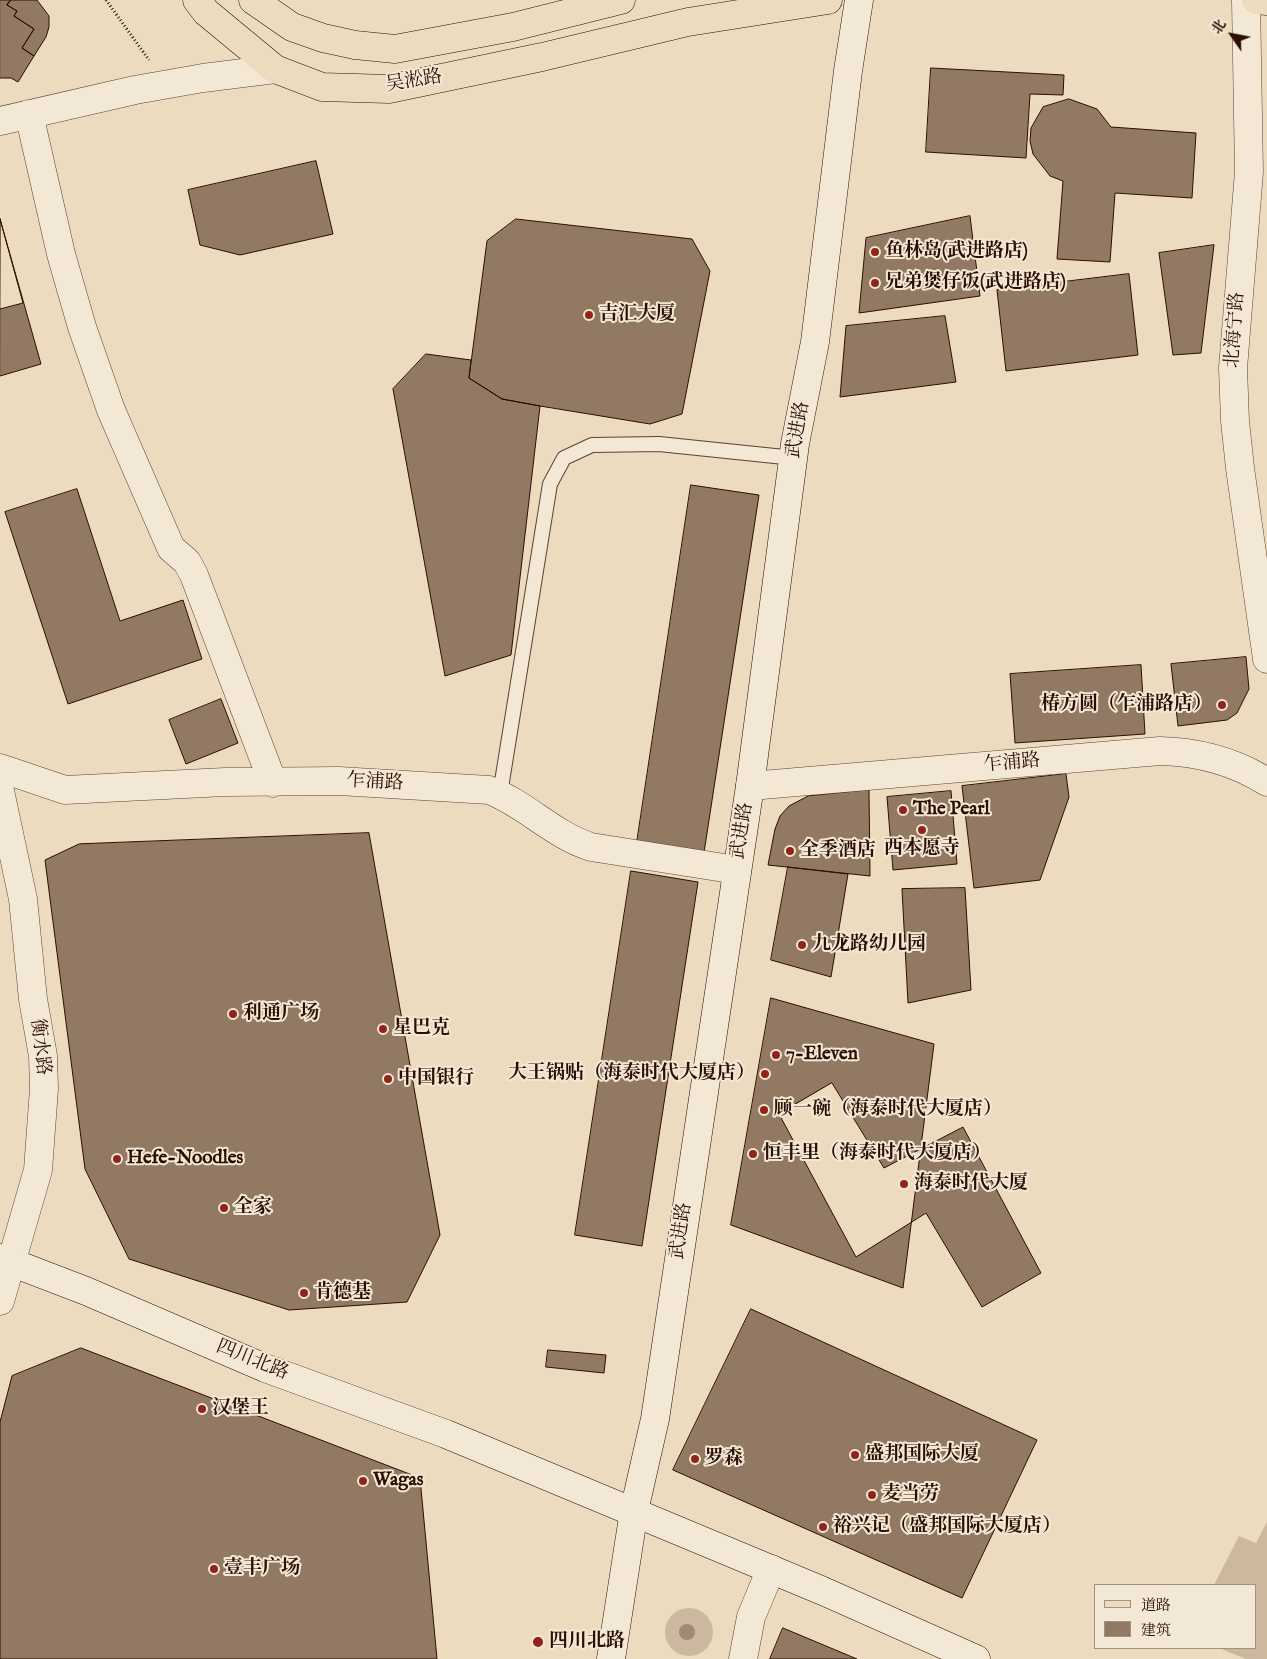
<!DOCTYPE html>
<html>
<head>
<meta charset="utf-8">
<style>
	body { margin:0 }
	#map { position:relative; width:1267px; height:1659px; overflow:hidden; background:#eddbbf; font-family:"IM FELL English","Noto Serif SC",serif }
	canvas { display:block }
	.legend { position:absolute; left:1094px; top:1584px; width:162px; height:65px; box-sizing:border-box; background:#f3e8d5; border:1px solid #a49181; margin:0; padding:6px 9px; list-style:none; font-size:15px; color:#2d0e02 }
	.legend li { display:flex; align-items:center; gap:10px; height:25px }
	.legend b { width:25px; border:1px solid #a49181 }
	.north { position:absolute; left:1207px; top:10px; width:50px; height:50px; -webkit-text-stroke:4px #f3e8d5; paint-order:stroke; rotate:303deg; font-size:14px; font-weight:700; line-height:20px; text-align:center; color:#2d0e02 }
	.north::after { content:''; display:block; margin:auto; width:18px; height:22px; background:#2d0e02; clip-path:polygon(50% 0,100% 100%,50% 72%,0 100%) }
</style>
</head>
<body>
<div id="map">
<canvas width="1267" height="1659"></canvas>
<ul class="legend">
<li><b style="height:6px;background:#eddbbf"></b>道路</li>
<li><b style="height:14px;background:#917964"></b>建筑</li>
</ul>
<div class="north">北</div>
</div>
<script>
const context = document.querySelector('canvas').getContext('2d');
context.lineJoin = 'round';
function fillPath(path, color) {
  context.fillStyle = color;
  context.fill(path, 'evenodd');
}
function trace(path, color, width, dash) {
  context.strokeStyle = color;
  context.lineWidth = width;
  context.lineCap = dash ? 'butt' : 'round';
  context.setLineDash(dash || []);
  context.stroke(path);
}
function label(font, color, halo, rows, align = 'center') {
  context.font = font + ' "IM FELL English","Noto Serif SC",serif';
  context.lineWidth = 4;
  context.setLineDash([]);
  context.textBaseline = 'middle';
  context.strokeStyle = halo;
  context.fillStyle = color;
  for (const [text, x, y, turn = 0] of rows) {
    context.save();
    context.translate(x, y);
    context.rotate((+turn || 0) * Math.PI / 180);
    context.textAlign = isNaN(turn) ? turn : align;
    if (halo) context.strokeText(text, 0, 0);
    context.fillText(text, 0, 0);
    context.restore();
  }
}
fillPath(new Path2D(`
	M 1267,1522 L 1267,1659 L 1246,1659 L 1219,1648 L 1256,1648 L 1256,1585 L 1214,1585 L 1239,1536 L 1256,1543 Z
	M665 1632a24 24 0 1 1 48 0a24 24 0 1 1-48 0Z`), '#ccb89f');
const building = new Path2D(`
	M 0,0 L 11,0 L 7,5 L 17,11 L 14,16 L 34,29 L 22,48 L 34,56 L 18,82 L 11,78 L 0,78 Z
	M 11,0 L 37,0 L 49,16 L 49,27 L 46,37 L 34,56 L 22,48 L 34,29 L 14,16 L 17,11 L 7,5 Z
	M 931,68 L 1064,75 L 1063,95 L 1030,94 L 1026,158 L 926,152 Z
	M 1069,99 L 1097,109 L 1111,127 L 1196,133 L 1192,198 L 1115,193 L 1110,262 L 1057,259 L 1063,181 L 1050,176 L 1033,154 L 1030,141 L 1031,128 L 1043,107 Z
	M 316,161 L 333,234 L 240,255 L 200,245 L 188,190 Z
	M 970,216 L 980,296 L 859,313 L 866,238 Z
	M 0,219 L 23,303 L 0,309 Z
	M 0,219 L 41,364 L 0,376 Z
	M 516,219 L 692,239 L 710,271 L 682,414 L 650,424 L 540,406 L 502,399 L 469,378 L 487,241 Z
	M 1214,245 L 1201,353 L 1173,355 L 1159,253 Z
	M 1129,274 L 1138,355 L 1006,371 L 997,290 Z
	M 945,316 L 956,382 L 840,397 L 846,326 Z
	M 426,354 L 471,360 L 469,378 L 502,399 L 540,406 L 511,655 L 445,676 L 393,389 Z
	M 691,485 L 759,495 L 703,859 L 636,849 Z
	M 77,489 L 120,621 L 183,600 L 202,659 L 68,704 L 5,512 Z
	M 1246,657 L 1249,689 L 1237,713 L 1227,720 L 1178,726 L 1171,664 Z
	M 1141,665 L 1145,734 L 1015,743 L 1010,674 Z
	M 221,699 L 238,743 L 186,764 L 169,720 Z
	M 1066,774 L 1069,797 L 1040,880 L 974,888 L 962,786 Z
	M 869,790 L 870,876 L 768,865 L 775,829 L 780,816 L 789,806 L 808,796 Z
	M 951,791 L 957,864 L 893,870 L 887,797 Z
	M 369,833 L 440,1235 L 407,1302 L 289,1310 L 129,1259 L 85,1169 L 45,860 L 79,844 Z
	M 788,867 L 848,874 L 831,977 L 771,960 Z
	M 631,871 L 698,882 L 642,1246 L 575,1235 Z
	M 965,888 L 971,990 L 908,1003 L 902,889 Z
	M 771,998 L 934,1044 L 903,1288 L 731,1225 Z
	M 832,1083 L 884,1168 L 963,1127 L 1041,1273 L 982,1307 L 926,1213 L 856,1257 L 779,1114 Z
	M 751,1309 L 1037,1440 L 962,1598 L 673,1470 Z
	M 81,1348 L 420,1478 L 437,1659 L 0,1659 L 0,1422 L 12,1376 Z
	M 548,1350 L 606,1355 L 604,1373 L 546,1367 Z
	M 783,1628 L 857,1659 L 770,1659 Z`);
fillPath(building, '#917964');
trace(building, '#2d0e02', 1);
const lane = new Path2D(`
	M 500,794 L 550,484 L 564,458 L 592,445 L 659,444 L 794,458`);
const street = new Path2D(`
	M 1246,0 L 1249,172 L 1233,368 L 1235,421 L 1240,468 L 1267,659
	M 29,114 L 61,254 L 82,327 L 111,410 L 171,548 L 187,562 L 194,575 L 273,783
	M 0,121 L 135,90 L 203,78 L 275,69
	M 0,768 L 65,790 L 225,782 L 339,781 L 489,790 C 526,804 553,835 591,847 L 737,870
	M 750,786 L 1160,751 C 1200,752 1234,761 1267,782
	M 0,791 L 23,899 L 33,999 L 43,1056 L 44,1089 L 38,1170 L 0,1301
	M 743,1659 L 751,1617 L 771,1569`);
const secondary = new Path2D(`
	M 0,1258 L 86,1291 L 265,1368 L 446,1434 L 823,1591 L 976,1659
	M 611,1659 L 634,1511 L 655,1419 L 750,786 L 795,444 L 815,342 L 848,71 L 859,0`);
const primary = new Path2D(`
	M 197,0 L 206,12 L 275,69 L 322,87 L 389,89 L 542,57 L 688,22 L 828,0
	M 253,0 L 292,27 L 323,38 L 355,45 L 395,49 L 513,27 L 621,0
	M 1256,0 L 1267,1`);
trace(lane, '#5d4131', 16);
trace(street, '#5d4131', 29);
trace(secondary, '#2d0e02', 29);
trace(primary, '#2d0e02', 29);
trace(new Path2D(`
	M 106,0 L 149,60`), '#2d0e02', 3, [1, 2.5]);
trace(lane, '#f3e8d5', 14);
trace(street, '#f3e8d5', 28);
trace(secondary, '#f3e8d5', 28);
trace(primary, '#eddbbf', 28);
context.fillStyle = '#a28b75';
for (const [x, y] of [
	[687,1632]
]) {
  context.beginPath();
  context.arc(x, y, 8, 0, 2 * Math.PI);
  context.fill();
}
for (const [x, y, r, color] of [
	[875,252,5,"#8f2418"],
	[875,283,5,"#8f2418"],
	[589,315,5,"#8f2418"],
	[1222,705,5,"#8f2418"],
	[903,810,5,"#8f2418"],
	[922,830,5,"#8f2418"],
	[790,851,5,"#8f2418"],
	[802,945,5,"#8f2418"],
	[233,1014,5,"#8f2418"],
	[383,1029,5,"#8f2418"],
	[776,1055,5,"#8f2418"],
	[765,1074,5,"#8f2418"],
	[388,1079,5,"#8f2418"],
	[764,1110,5,"#8f2418"],
	[753,1154,5,"#8f2418"],
	[117,1159,5,"#8f2418"],
	[904,1184,5,"#8f2418"],
	[224,1208,5,"#8f2418"],
	[304,1293,5,"#8f2418"],
	[202,1409,5,"#8f2418"],
	[855,1455,5,"#8f2418"],
	[695,1459,5,"#8f2418"],
	[363,1481,5,"#8f2418"],
	[872,1495,5,"#8f2418"],
	[823,1527,5,"#8f2418"],
	[214,1569,5,"#8f2418"],
	[538,1642,6,"#8f2418"]
]) {
  const dot = new Path2D();
  dot.arc(x, y, r, 0, 2 * Math.PI);
  context.fillStyle = color;
  context.fill(dot);
  trace(dot, '#f3e8d5', 2);
}
label('19px', '#2d0e02', '#f3e8d5', [
	["吴淞路",414,82,-9],
	["北海宁路",1236,330,-86],
	["武进路",799,430,-80],
	["乍浦路",1012,764,-5],
	["乍浦路",375,783,3],
	["武进路",743,831,-81],
	["衡水路",39,1047,83],
	["武进路",682,1231,-82],
	["四川北路",252,1361,22]
]);
label('bold 19px', '#2d0e02', '#f3e8d5', [
	["鱼林岛(武进路店)",885,252],
	["兄弟煲仔饭(武进路店)",885,283],
	["吉汇大厦",599,315],
	["椿方圆（乍浦路店）",1212,705,"right"],
	["The Pearl",913,810],
	["西本愿寺",922,849,"center"],
	["全季酒店",800,851],
	["九龙路幼儿园",812,945],
	["利通广场",243,1014],
	["星巴克",393,1029],
	["7-Eleven",786,1055],
	["大王锅贴（海泰时代大厦店）",755,1074,"right"],
	["中国银行",398,1079],
	["顾一碗（海泰时代大厦店）",774,1110],
	["恒丰里（海泰时代大厦店）",763,1154],
	["Hefe-Noodles",127,1159],
	["海泰时代大厦",914,1184],
	["全家",234,1208],
	["肯德基",314,1293],
	["汉堡王",212,1409],
	["盛邦国际大厦",865,1455],
	["罗森",705,1459],
	["Wagas",373,1481],
	["麦当劳",882,1495],
	["裕兴记（盛邦国际大厦店）",833,1527],
	["壹丰广场",224,1569],
	["四川北路",549,1642]
], 'left');
</script>
</body>
</html>
